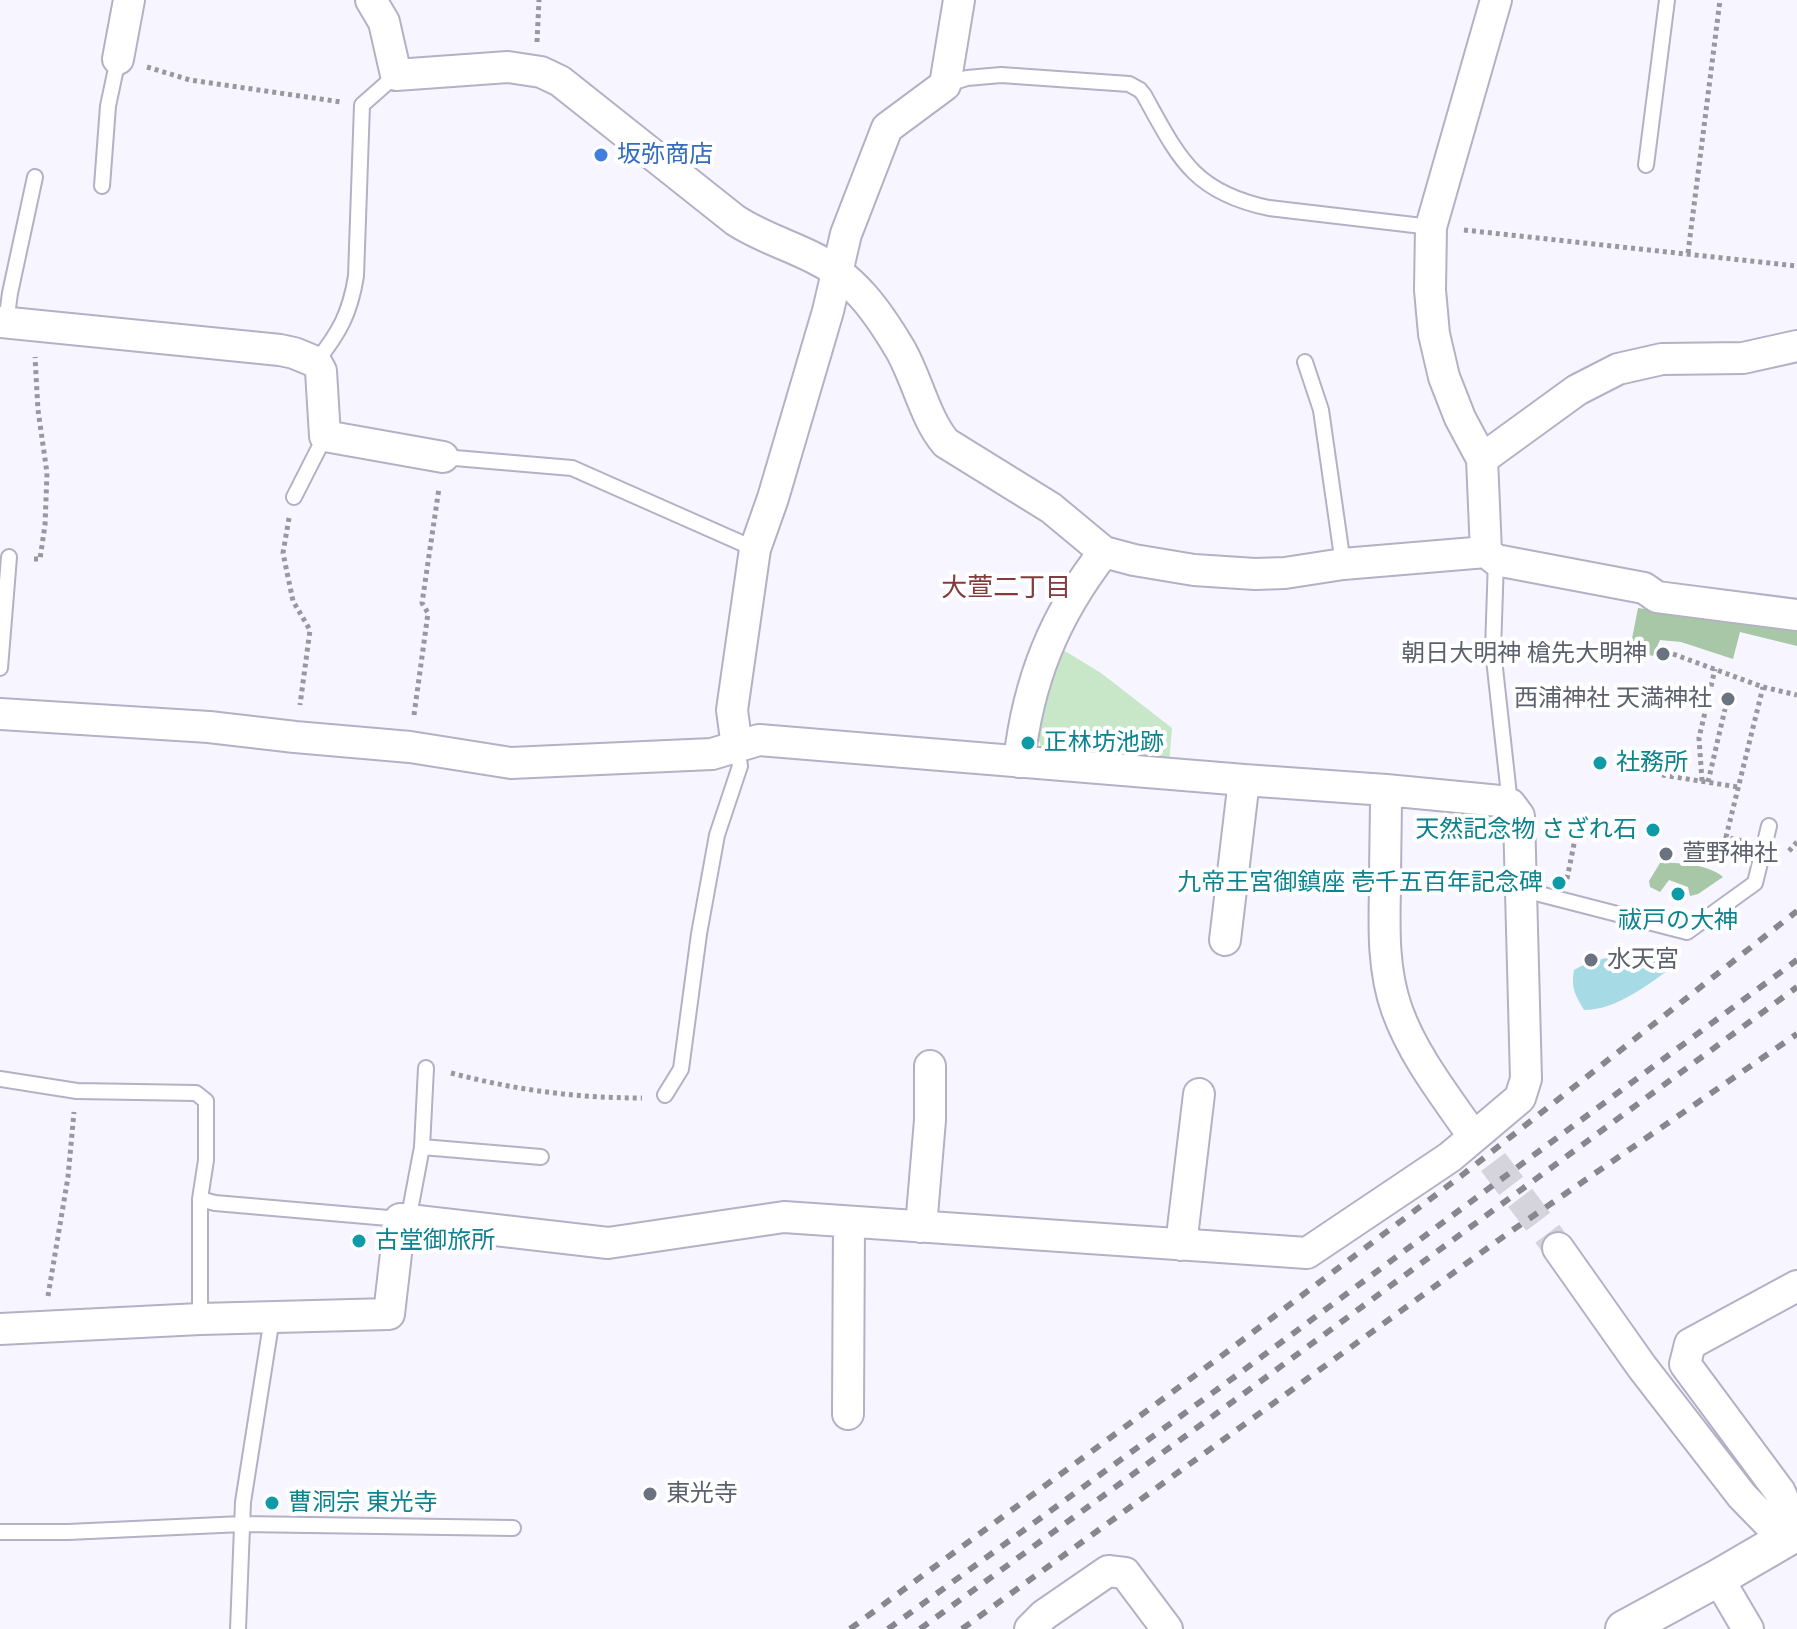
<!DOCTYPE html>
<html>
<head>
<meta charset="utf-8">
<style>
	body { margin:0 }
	canvas { display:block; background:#f7f5ff }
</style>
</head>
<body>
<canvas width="1797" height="1629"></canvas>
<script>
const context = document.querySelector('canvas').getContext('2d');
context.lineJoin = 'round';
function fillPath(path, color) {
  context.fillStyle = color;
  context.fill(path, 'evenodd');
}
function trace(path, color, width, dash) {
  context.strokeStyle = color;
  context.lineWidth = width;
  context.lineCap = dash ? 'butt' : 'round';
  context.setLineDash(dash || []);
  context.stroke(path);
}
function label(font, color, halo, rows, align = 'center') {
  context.font = font + ' "Public Sans","Noto Sans JP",sans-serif';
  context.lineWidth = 8;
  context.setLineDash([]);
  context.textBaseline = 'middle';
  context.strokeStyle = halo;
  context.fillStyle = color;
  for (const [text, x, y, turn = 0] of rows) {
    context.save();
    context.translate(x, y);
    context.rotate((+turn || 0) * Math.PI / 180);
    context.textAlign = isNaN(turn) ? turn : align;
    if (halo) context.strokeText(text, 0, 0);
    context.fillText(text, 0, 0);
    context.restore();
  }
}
fillPath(new Path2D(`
	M 1065,651 L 1101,673 L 1172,728 L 1169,764 L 1042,750 L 1035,727 L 1057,654 Z`), '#c8e7c8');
fillPath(new Path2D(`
	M 1638,608 L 1797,631 L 1797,646 L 1740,632 L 1733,659 L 1681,642 L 1660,640 L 1653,656 L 1630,649 Z
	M 1660,863 C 1678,862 1710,865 1723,877 L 1698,894 L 1690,896 L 1688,887 L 1669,880 L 1660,892 L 1650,887 L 1649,881 Z`), '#a7c7a7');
fillPath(new Path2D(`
	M 1640,949 C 1654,949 1667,947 1677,959 L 1676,965 C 1649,983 1618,1010 1584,1010 C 1575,994 1571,989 1574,970 L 1587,963 Z`), '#a6dbe5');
trace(new Path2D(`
	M 1466,1126 L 1558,1248`), '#d5d4dd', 30, [30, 15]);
const service = new Path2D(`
	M 945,85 L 967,78 L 1001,75 L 1129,84 L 1140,90 L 1144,95 C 1179,158 1193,192 1269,208 L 1431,227
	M 1646,165 L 1667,0
	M 102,186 L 108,106 L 118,59
	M 6,323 L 10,293 L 35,177
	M 316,362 C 339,333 350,314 356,276 L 362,105 L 396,75
	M 1305,362 L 1321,410 L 1343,564
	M 443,457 L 572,468 L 755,549
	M 294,497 L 325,436
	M 1496,560 L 1493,650 L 1510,804
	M 0,668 L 9,557
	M 1520,889 L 1687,932 L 1755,883 L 1769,826
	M 0,1079 L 77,1091 L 196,1093 L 206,1101 L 206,1160 L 200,1199 L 200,1319
	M 665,1095 L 681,1069 L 699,934 L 717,835 L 740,766 L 737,747
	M 422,1147 L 541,1157
	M 200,1199 L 215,1203 L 400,1219
	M 408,1221 L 422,1147 L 426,1068
	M 0,1532 L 68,1532 L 242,1524 L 513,1528
	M 238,1629 L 243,1502 L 272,1318`);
const minor = new Path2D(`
	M 371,0 L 384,22 L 396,75 L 508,67 L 541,72 L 560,81 L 735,220 C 759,236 786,244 812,257 C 853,276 878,312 900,349 C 917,378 925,419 946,443 L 1051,508 L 1104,552 L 1134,560 L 1194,570 L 1255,574 L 1285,573 L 1343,564 L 1486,552 L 1496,560 L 1644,588 L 1657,597 L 1797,615
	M 118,59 L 129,0
	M 0,322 L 280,350 L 294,353 L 316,362 L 321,371 L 325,436 L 443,457
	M 1482,459 L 1577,390 L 1618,369 L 1662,359 L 1743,358 L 1797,346
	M 1486,552 L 1482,459 L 1460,418 L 1444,377 L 1434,334 L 1430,290 L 1431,227 L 1496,0
	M 0,714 L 209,727 L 295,737 L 410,747 L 511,763 L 712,754 L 759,740 L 1244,780 L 1386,790 L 1500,801 L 1510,804 L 1519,816 L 1526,1079 L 1520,1098 L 1450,1157 L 1307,1253 L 784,1217 L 608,1243 L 400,1219 L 389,1314 L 200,1319 L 0,1329
	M 737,747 L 732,710 L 755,549 L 773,498 L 828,311 L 846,234 L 887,128 L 945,85 L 959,0
	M 1019,762 C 1028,681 1054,616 1104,552
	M 1386,790 C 1386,822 1385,855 1385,888 C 1384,929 1383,971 1397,1010 C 1412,1052 1440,1089 1466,1126
	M 1225,940 L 1244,780
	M 921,1227 L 930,1120 L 930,1066
	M 1181,1245 L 1199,1094
	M 1558,1248 L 1642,1367 L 1742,1496 L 1784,1539
	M 848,1414 L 849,1222
	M 1784,1539 L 1788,1511 L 1780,1492 L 1685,1364 L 1690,1344 L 1797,1286
	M 1718,1578 L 1748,1629
	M 1030,1629 L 1044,1615 L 1108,1571 L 1125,1573 L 1167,1629`);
const tertiary = new Path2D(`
	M 1624,1629 L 1718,1578 L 1797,1532`);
trace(service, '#b4b0c6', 18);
trace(minor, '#b4b0c6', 34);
trace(tertiary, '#b4b0c6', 40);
trace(new Path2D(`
	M 537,42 L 539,0
	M 147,67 L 190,80 L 341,102
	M 1464,230 L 1797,266
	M 1688,253 L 1720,0
	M 289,518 L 283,553 L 293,601 L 310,630 L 300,705
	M 34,559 L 40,559 L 45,525 L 47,473 L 38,410 L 35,357
	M 1673,654 L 1763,687 L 1797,695
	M 414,715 L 428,613 L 422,603 L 439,488
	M 1662,775 L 1738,787
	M 1702,781 L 1699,738 L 1715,669
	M 1708,782 L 1725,709
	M 1742,841 L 1726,837 L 1763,687
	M 1789,851 L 1797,842
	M 1567,879 L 1576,834
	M 451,1073 C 516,1090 574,1098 642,1098
	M 48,1296 L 68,1177 L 74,1112`), '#9998a1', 5, [4, 4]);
trace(service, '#fff', 14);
trace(minor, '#fff', 30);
trace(tertiary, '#fff', 36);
trace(new Path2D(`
	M 850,1629 L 1220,1357 L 1461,1176 L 1797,911
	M 888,1629 L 1233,1378 L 1797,960
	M 920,1629 L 1246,1392 L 1797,987
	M 962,1629 L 1507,1234 L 1797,1034`), '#88868f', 6, [10, 10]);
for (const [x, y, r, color] of [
	[601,155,8,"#3f7fe0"],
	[1663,654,8,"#6b7280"],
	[1728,699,8,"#6b7280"],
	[1028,743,8,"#0f9aa8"],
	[1600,763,8,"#0f9aa8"],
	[1653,830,8,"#0f9aa8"],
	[1666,854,8,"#6b7280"],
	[1559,883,8,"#0f9aa8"],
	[1678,894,8,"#0f9aa8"],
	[1591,960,8,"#6b7280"],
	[359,1241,8,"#0f9aa8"],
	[650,1494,8,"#6b7280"],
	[272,1503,8,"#0f9aa8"]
]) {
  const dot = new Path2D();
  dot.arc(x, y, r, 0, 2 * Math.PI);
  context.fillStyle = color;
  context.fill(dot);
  trace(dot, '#fff', 3);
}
label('24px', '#366cbe', '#fff', [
	["坂弥商店",617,155]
], 'left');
label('24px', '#5b616d', '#fff', [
	["朝日大明神 槍先大明神",1647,654,"right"],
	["西浦神社 天満神社",1712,699,"right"],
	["萱野神社",1682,854],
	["水天宮",1607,960],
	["東光寺",666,1494]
], 'left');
label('24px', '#0d838f', '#fff', [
	["正林坊池跡",1044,743],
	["社務所",1616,763],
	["天然記念物 さざれ石",1637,830,"right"],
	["九帝王宮御鎮座 壱千五百年記念碑",1543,883,"right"],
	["祓戸の大神",1678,921,"center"],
	["古堂御旅所",375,1241],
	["曹洞宗 東光寺",288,1503]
], 'left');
label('26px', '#833b3f', '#fff', [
	["大萱二丁目",1006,588]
]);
</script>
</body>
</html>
